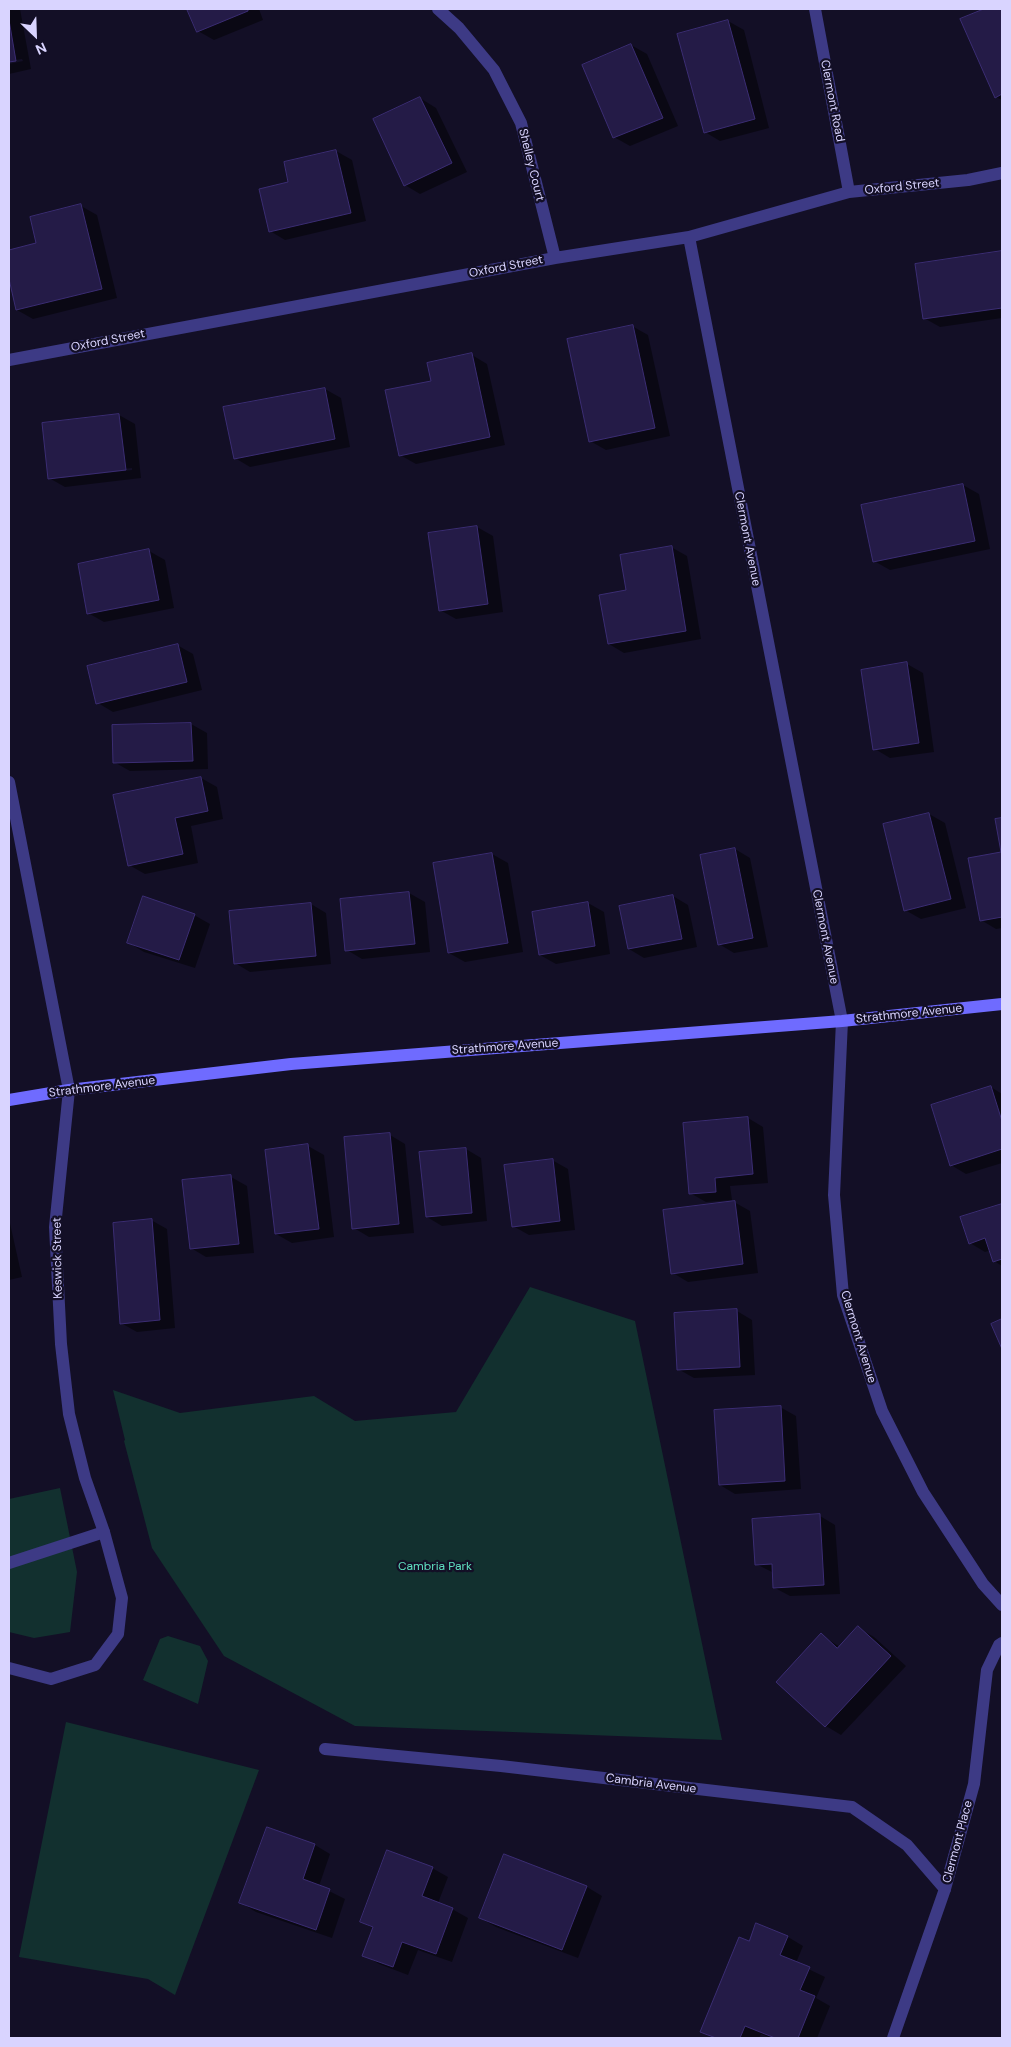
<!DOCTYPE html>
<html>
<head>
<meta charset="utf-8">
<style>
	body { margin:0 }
	#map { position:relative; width:1011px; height:2047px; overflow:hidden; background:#130f26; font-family:"DM Sans",sans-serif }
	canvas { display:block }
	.frame { position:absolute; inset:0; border:10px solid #d9d4ff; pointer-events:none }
	.north { position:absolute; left:10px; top:10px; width:50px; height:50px; -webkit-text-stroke:4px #130f26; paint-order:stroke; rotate:156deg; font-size:14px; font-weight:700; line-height:20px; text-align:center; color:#d9d4ff }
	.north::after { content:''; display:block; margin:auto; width:18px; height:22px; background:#d9d4ff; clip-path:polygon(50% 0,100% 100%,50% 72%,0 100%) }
</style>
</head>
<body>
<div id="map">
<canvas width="1011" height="2047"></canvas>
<div class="frame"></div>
<div class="north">N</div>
</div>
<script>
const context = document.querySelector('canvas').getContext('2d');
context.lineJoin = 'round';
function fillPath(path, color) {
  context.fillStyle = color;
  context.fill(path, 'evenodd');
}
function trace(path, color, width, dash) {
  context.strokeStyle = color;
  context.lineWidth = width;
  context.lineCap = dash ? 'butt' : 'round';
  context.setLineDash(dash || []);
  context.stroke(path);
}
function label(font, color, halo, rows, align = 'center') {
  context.font = font + ' "DM Sans",sans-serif';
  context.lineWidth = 4.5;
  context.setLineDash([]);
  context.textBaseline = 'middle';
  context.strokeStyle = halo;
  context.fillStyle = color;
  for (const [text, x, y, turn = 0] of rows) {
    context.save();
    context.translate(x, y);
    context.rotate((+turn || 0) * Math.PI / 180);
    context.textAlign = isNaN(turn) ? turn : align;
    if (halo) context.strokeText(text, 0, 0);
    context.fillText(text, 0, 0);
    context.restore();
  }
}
fillPath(new Path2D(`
	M 530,1287 L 635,1321 L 722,1740 L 355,1726 L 224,1656 L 152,1548 L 124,1441 L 125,1440 L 113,1390 L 180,1413 L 314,1396 L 355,1421 L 456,1412 Z
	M 60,1488 L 77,1572 L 70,1632 L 34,1638 L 9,1632 L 9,1499 Z
	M 168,1636 L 200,1646 L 208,1661 L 198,1704 L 143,1680 L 160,1639 Z
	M 66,1722 L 259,1770 L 175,1995 L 148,1979 L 19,1957 Z`), '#12302f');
fillPath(new Path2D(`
	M 9,9 L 20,9 L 31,69 L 9,74 L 9,64 L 23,61 L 22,59 L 9,61 Z
	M 189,9 L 259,9 L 263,20 L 214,40 L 198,31 Z
	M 987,9 L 1002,9 L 1002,100 L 996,97 L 962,20 Z
	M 728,21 L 744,30 L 769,128 L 720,141 L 705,132 Z
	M 631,45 L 647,54 L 678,126 L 630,146 L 614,137 L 584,66 Z
	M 420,98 L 436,108 L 467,172 L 420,194 L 405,185 Z
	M 336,151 L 352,160 L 366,221 L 285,240 L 270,231 L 290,183 Z
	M 81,206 L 97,215 L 117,298 L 33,319 L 17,310 L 9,274 L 9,251 L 38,244 Z
	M 1002,253 L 1002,318 L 940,327 L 924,318 L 916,265 Z
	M 632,326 L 648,335 L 670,436 L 606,450 L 590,441 Z
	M 472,355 L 487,364 L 505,445 L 416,464 L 400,455 Z
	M 325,389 L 341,398 L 350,447 L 250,467 L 235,458 Z
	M 119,415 L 135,424 L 141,478 L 65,487 L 49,478 ZM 132,468 L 132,470 L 62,478 L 62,476 Z
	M 963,485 L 979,494 L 990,549 L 890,570 L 874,561 Z
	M 477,527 L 493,536 L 503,612 L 456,619 L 440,610 Z
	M 671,547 L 687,556 L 701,639 L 624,653 L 609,644 L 627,591 Z
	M 149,551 L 165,560 L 174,608 L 104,622 L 88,613 Z
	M 177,645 L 193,654 L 202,690 L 113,712 L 98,703 Z
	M 907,664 L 923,673 L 934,752 L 890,758 L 875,749 Z
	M 191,724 L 207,733 L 208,769 L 130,771 L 114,762 L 113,726 Z
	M 201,778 L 217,787 L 223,819 L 191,826 L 198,863 L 145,874 L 129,865 Z
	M 929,814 L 945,823 L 966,908 L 921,919 L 905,910 Z
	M 735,849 L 750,858 L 768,947 L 734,953 L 719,944 Z
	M 1002,853 L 1002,928 L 996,929 L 981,920 L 970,859 Z
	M 492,854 L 508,863 L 523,952 L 465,962 L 449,953 Z
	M 409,893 L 425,902 L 430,952 L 362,959 L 347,950 Z
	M 673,896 L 688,905 L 697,947 L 644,958 L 629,949 Z
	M 588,903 L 604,912 L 610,954 L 556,964 L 540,955 Z
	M 311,904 L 326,913 L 331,964 L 250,972 L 235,963 Z
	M 194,915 L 210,924 L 195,968 L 144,952 L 129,943 Z
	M 991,1087 L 1002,1094 L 1002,1163 L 966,1174 L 951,1165 Z
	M 748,1118 L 763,1127 L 768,1183 L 730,1186 L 732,1200 L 706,1202 L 690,1193 Z
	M 390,1135 L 405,1144 L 414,1233 L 369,1237 L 354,1228 Z
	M 308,1146 L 324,1155 L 334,1237 L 292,1243 L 276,1234 L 266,1151 Z
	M 466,1149 L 481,1158 L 487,1221 L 442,1226 L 427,1217 Z
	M 552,1160 L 568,1169 L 575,1230 L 529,1235 L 513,1226 Z
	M 231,1177 L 247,1186 L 254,1253 L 206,1257 L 191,1248 Z
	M 734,1202 L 750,1211 L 758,1273 L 688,1282 L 673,1273 Z
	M 1002,1205 L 1002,1266 L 994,1261 L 991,1250 L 985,1252 L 970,1243 L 961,1218 Z
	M 9,1219 L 22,1277 L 9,1280 Z
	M 151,1220 L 167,1229 L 175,1328 L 137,1332 L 121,1323 Z
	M 737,1311 L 752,1320 L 755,1375 L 694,1378 L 678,1369 Z
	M 780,1407 L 796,1416 L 801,1489 L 735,1494 L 720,1485 Z
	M 820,1516 L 835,1525 L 840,1594 L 790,1596 L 775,1588 L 774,1573 L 756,1564 Z
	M 858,1628 L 874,1637 L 906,1666 L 841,1735 L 826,1726 L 778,1682 L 821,1635 L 840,1647 Z
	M 315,1845 L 330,1854 L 319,1886 L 345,1899 L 332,1938 L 256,1912 L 241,1903 Z
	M 505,1855 L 587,1887 L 602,1896 L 578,1958 L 496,1927 L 480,1918 Z
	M 432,1868 L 448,1877 L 438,1903 L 452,1909 L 468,1918 L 452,1962 L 418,1950 L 408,1975 L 379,1964 L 364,1955 L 374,1929 L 362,1922 Z
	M 757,1924 L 788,1937 L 803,1946 L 796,1963 L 825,1977 L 816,1998 L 830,2006 L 817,2038 L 771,2038 L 761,2034 L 759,2038 L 714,2038 L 702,2031 L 749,1943 Z`), '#0007');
const building = new Path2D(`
	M 187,9 L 248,9 L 248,11 L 197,32 Z
	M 984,9 L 1002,9 L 1002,94 L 995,98 L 960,19 Z
	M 9,20 L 16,61 L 9,62 Z
	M 728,20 L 755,119 L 704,133 L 677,34 Z
	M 631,44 L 663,118 L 613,138 L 582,65 Z
	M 420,97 L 452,163 L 404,186 L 373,119 Z
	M 336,150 L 351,213 L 269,232 L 259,189 L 288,182 L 284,162 Z
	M 81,204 L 102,289 L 16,310 L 9,279 L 9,250 L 36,243 L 30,217 Z
	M 1002,251 L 1002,308 L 923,319 L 915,264 Z
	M 633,325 L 655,428 L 589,442 L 567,339 Z
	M 472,353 L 490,437 L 399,456 L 385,390 L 431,381 L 427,363 Z
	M 325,388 L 335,439 L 234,459 L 223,407 Z
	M 119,414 L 126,470 L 48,479 L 42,423 Z
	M 963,484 L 975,541 L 873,562 L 861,505 Z
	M 477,526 L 488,604 L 439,611 L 428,533 Z
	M 672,546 L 686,631 L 608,644 L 599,595 L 626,590 L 620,555 Z
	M 149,549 L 159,600 L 87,614 L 78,564 Z
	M 178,644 L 187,682 L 96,704 L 87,666 Z
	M 907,662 L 919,743 L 873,750 L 861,670 Z
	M 191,723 L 193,761 L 113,763 L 112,725 Z
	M 201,777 L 208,811 L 175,818 L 183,854 L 128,866 L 113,795 Z
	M 929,813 L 951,899 L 904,911 L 883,824 Z
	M 1002,818 L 1002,917 L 980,921 L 968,858 L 1001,852 L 995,819 Z
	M 735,848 L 753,938 L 718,945 L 700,855 Z
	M 492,853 L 508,943 L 448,953 L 433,863 Z
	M 409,892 L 415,944 L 345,951 L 340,899 Z
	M 673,895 L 682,939 L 628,949 L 619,906 Z
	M 143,896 L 195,914 L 179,960 L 127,943 Z
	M 588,902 L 595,946 L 539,955 L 532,912 Z
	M 311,903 L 316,956 L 234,964 L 229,911 Z
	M 991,1086 L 1002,1121 L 1002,1149 L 950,1166 L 931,1105 Z
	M 748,1117 L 753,1174 L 715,1178 L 716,1192 L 689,1194 L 683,1123 Z
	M 390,1133 L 399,1224 L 352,1229 L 344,1137 Z
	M 308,1144 L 319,1229 L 275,1234 L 265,1150 Z
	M 466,1148 L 472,1213 L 426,1217 L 419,1152 Z
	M 553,1159 L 560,1221 L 512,1227 L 504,1165 Z
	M 231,1175 L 239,1244 L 190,1249 L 182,1180 Z
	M 735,1201 L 743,1264 L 671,1274 L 663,1210 Z
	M 1002,1204 L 1002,1259 L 993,1262 L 985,1238 L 969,1244 L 960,1217 Z
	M 152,1219 L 160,1320 L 120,1324 L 113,1223 Z
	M 737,1309 L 740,1367 L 677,1370 L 674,1313 Z
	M 1002,1319 L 1002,1349 L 991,1324 Z
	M 781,1406 L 785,1481 L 719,1485 L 714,1410 Z
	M 820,1514 L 824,1585 L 773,1588 L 772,1564 L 755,1565 L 752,1519 Z
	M 858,1626 L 891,1656 L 825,1727 L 776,1682 L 821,1633 L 837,1648 Z
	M 267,1827 L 315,1844 L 303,1879 L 330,1889 L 316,1930 L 239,1903 Z
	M 387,1850 L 433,1867 L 422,1896 L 453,1908 L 436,1954 L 402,1942 L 393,1967 L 362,1956 L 373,1927 L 360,1922 Z
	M 504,1854 L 587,1886 L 562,1950 L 479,1918 Z
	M 756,1923 L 788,1936 L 780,1955 L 810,1967 L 800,1990 L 815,1996 L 798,2038 L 775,2038 L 745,2026 L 740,2038 L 716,2038 L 700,2032 L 739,1937 L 749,1941 Z`);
fillPath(building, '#241b47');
trace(building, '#3b2d73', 1);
trace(new Path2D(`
	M 9,1563 L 104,1532
	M 325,1749 L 501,1766 L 852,1807 L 907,1845 L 945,1889`), '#3d3a85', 12);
trace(new Path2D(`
	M 438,9 L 459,28 L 494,70 L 521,123 L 555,258
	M 815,9 L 849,192
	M 689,237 L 842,1021 L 834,1195 L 843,1295 L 882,1411 L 923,1492 L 983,1584 L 1002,1605
	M 9,360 L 555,258 L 689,237 L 849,192 L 968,180 L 1002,173
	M 9,782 L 69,1090 L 55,1227 L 61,1344 L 69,1414 L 85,1478 L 104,1532 L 122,1598 L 118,1634 L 95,1665 L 51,1679 L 9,1668
	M 893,2038 L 945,1889 L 974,1784 L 987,1670 L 999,1645 L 1002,1643`), '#3d3a85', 12);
trace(new Path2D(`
	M 9,1100 L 69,1090 L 291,1064 L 842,1021 L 1002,1004`), '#6f6bff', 12);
label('12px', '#d9d4ff', '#130f26', [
	["Clermont Road",832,101,79],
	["Shelley Court",531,165,76],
	["Oxford Street",902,187,-6],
	["Oxford Street",506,267,-11],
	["Oxford Street",108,341,-11],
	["Clermont Avenue",747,539,79],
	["Clermont Avenue",825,937,79],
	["Strathmore Avenue",909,1014,-6],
	["Strathmore Avenue",505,1047,-4],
	["Strathmore Avenue",102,1087,-7],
	["Keswick Street",58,1258,-91],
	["Clermont Avenue",858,1337,73],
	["Cambria Avenue",651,1784,7],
	["Clermont Place",958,1842,-75]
]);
label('12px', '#5fe0c0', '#130f26', [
	["Cambria Park",435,1567]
]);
</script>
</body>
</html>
